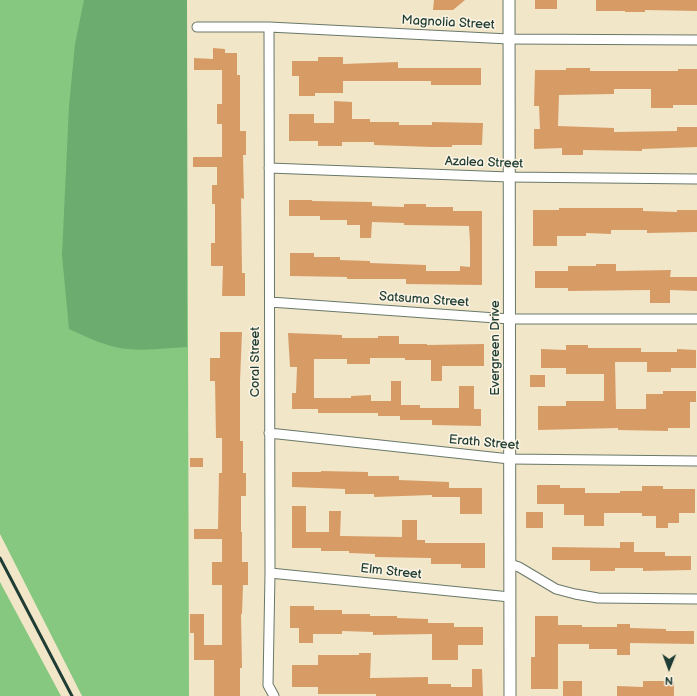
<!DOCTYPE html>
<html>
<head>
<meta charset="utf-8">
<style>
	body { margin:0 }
	#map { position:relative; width:697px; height:696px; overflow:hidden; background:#f2e6c9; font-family:"Balsamiq Sans",sans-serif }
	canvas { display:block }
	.north { position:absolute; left:649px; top:648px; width:40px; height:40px; -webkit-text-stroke:3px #fcf5e5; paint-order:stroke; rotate:181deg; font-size:11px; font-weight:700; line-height:16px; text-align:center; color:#1f3d34 }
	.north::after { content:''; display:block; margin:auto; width:14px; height:18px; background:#1f3d34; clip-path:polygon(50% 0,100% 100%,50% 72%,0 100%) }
</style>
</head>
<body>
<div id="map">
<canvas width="697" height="696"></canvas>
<div class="north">N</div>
</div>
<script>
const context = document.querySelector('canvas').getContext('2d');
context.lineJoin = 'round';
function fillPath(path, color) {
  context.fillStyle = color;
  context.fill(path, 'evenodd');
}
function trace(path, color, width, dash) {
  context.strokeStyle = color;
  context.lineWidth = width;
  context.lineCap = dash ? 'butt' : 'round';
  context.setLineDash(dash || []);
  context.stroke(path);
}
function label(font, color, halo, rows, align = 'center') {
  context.font = font + ' "Balsamiq Sans",sans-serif';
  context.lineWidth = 3;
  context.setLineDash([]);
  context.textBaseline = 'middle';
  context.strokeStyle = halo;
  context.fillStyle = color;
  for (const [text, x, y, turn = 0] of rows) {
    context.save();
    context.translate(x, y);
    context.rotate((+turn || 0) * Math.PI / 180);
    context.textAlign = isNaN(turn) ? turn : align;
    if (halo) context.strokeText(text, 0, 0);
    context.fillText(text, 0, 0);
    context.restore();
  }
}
fillPath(new Path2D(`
	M 0,0 L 187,0 L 189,696 L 82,696 L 0,534 Z
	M 0,582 L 61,696 L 0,696 Z`), '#86c880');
fillPath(new Path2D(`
	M 84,0 L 187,0 L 187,347 C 168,348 148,351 128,349 C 109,348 86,337 69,329 L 62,255 L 69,106 L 75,44 Z`), '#6cac6e');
fillPath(new Path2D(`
	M 434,0 L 465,0 L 453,10 L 433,10 Z
	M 535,0 L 557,0 L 557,9 L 535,9 Z
	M 596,0 L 697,0 L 697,11 L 645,10 L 645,12 L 625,12 L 625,11 L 596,11 Z
	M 213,48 L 225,49 L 225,53 L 237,53 L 237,75 L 240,75 L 240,131 L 246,131 L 246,155 L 243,155 L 244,199 L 241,198 L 242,273 L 245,273 L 245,296 L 222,296 L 223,266 L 211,266 L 211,243 L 215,243 L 215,204 L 212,204 L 212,185 L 217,185 L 217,167 L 193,167 L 193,157 L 222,157 L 222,124 L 217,124 L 217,104 L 222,104 L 222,70 L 194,70 L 194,58 L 213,59 Z
	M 318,57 L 343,57 L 343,64 L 398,62 L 398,68 L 481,68 L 481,85 L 431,85 L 431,81 L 343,81 L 343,93 L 315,93 L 315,96 L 299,96 L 299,76 L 292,76 L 292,61 L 318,61 Z
	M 566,68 L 590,68 L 590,71 L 678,71 L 678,69 L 697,69 L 697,105 L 673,105 L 673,108 L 651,108 L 651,89 L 614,89 L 614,94 L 559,95 L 558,126 L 614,128 L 614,132 L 677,131 L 677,127 L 697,127 L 697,147 L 642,149 L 642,151 L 583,150 L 583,155 L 562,155 L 562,148 L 534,149 L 534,129 L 540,129 L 539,106 L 534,106 L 535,70 L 566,70 Z
	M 334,101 L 352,102 L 352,119 L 370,119 L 370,122 L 399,122 L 399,125 L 432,125 L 432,122 L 483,123 L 482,145 L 452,145 L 452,147 L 432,147 L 374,145 L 374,142 L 342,142 L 342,146 L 318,146 L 318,141 L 289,141 L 289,114 L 314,114 L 314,123 L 334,123 Z
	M 289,200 L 312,200 L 312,201 L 372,202 L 372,206 L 404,207 L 404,204 L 426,204 L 426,207 L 453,207 L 453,211 L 482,211 L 482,285 L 406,284 L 406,279 L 347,279 L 347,277 L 290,276 L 290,253 L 314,253 L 314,257 L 340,257 L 340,260 L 370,261 L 370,263 L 426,265 L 426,271 L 460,271 L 460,266 L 470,267 L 470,243 L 469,226 L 404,225 L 404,223 L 372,222 L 371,238 L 360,238 L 360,225 L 347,225 L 347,220 L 320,220 L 320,216 L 289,216 Z
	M 559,208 L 643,208 L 643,211 L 677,212 L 677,210 L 697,210 L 697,232 L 647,233 L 647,230 L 611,230 L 611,234 L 586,233 L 586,236 L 557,236 L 557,246 L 533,246 L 533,210 L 559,210 Z
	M 596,264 L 616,264 L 616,271 L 671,270 L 670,277 L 697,277 L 697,291 L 670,290 L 670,303 L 650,303 L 650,290 L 568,291 L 568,288 L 535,288 L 535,271 L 568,271 L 568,266 L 596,266 Z
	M 220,332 L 242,332 L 240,381 L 240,441 L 243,441 L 243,473 L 246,473 L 246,496 L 241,496 L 241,532 L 242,532 L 242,562 L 248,562 L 248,585 L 243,585 L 242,614 L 241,614 L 242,668 L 240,668 L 240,696 L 214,696 L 214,660 L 194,660 L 194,633 L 190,633 L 190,614 L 204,614 L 204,645 L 222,645 L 222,585 L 212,585 L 212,562 L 222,562 L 222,539 L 194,539 L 194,529 L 218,529 L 219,473 L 222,473 L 222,438 L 216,438 L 215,381 L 210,381 L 210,358 L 220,358 Z
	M 288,333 L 342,335 L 342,338 L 378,338 L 378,336 L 399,336 L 399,344 L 427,344 L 427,345 L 484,344 L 484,366 L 442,366 L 442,381 L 431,381 L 431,360 L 405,360 L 405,358 L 370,358 L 370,364 L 347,364 L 347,359 L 314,359 L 314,398 L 351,398 L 351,396 L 371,395 L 371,401 L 391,401 L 391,381 L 401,381 L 401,405 L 420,405 L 420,408 L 459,408 L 459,386 L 474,386 L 474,409 L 481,409 L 481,426 L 432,425 L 432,420 L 400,420 L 400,416 L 378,416 L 378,413 L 318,413 L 318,409 L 292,409 L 292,393 L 296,393 L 297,367 L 290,367 Z
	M 566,345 L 588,345 L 588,348 L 641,348 L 641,352 L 677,352 L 677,349 L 696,350 L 696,368 L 671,368 L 671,372 L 647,372 L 647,362 L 615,362 L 616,409 L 646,409 L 646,394 L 663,394 L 663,391 L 696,391 L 696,402 L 690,402 L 690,428 L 668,428 L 668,431 L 618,430 L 618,428 L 538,430 L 538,406 L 566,406 L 566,401 L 604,401 L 604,374 L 566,374 L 566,368 L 541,368 L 541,349 L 566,350 Z
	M 530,375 L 545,375 L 545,387 L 530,387 Z
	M 190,458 L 203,458 L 203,467 L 190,467 Z
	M 321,471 L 368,472 L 368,476 L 399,476 L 399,480 L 449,482 L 449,488 L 482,488 L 482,514 L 460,514 L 460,497 L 432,497 L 432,495 L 374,497 L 374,494 L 345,494 L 345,489 L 292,487 L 292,472 L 321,472 Z
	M 537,485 L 560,485 L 560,488 L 585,488 L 585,493 L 620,493 L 620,491 L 642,491 L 642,486 L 663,486 L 663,489 L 695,489 L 695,513 L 679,513 L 679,523 L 668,523 L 668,528 L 656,528 L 656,516 L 642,516 L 642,513 L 604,513 L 604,526 L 584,526 L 584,515 L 564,515 L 564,504 L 537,504 Z
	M 292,506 L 306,506 L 306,532 L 329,532 L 329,511 L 341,511 L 340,536 L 342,536 L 402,537 L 402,520 L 417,520 L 417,540 L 425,540 L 425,543 L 485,543 L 485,568 L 461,568 L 461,564 L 431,564 L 431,558 L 375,557 L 375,554 L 349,553 L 349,551 L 321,551 L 321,548 L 292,548 Z
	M 526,512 L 543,512 L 543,528 L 526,528 Z
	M 620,542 L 634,542 L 634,552 L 665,552 L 665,556 L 691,556 L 691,570 L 643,571 L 643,568 L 615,568 L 615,571 L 590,571 L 590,560 L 552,560 L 552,547 L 620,548 Z
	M 290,606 L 314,606 L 314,610 L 342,610 L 342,614 L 370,614 L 370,616 L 397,616 L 397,618 L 428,619 L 428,623 L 454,623 L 454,627 L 483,627 L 483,645 L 458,645 L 458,660 L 432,660 L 432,634 L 373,635 L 373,632 L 342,631 L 342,634 L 313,634 L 313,643 L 299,643 L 299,628 L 290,628 Z
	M 535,616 L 558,616 L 558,625 L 582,625 L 582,627 L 617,627 L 617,624 L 630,624 L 630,628 L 666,629 L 666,631 L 694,631 L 694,644 L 630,643 L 630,655 L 617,655 L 617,649 L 589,649 L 589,644 L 558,644 L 558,689 L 531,689 L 531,657 L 535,657 Z
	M 359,653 L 371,653 L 370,678 L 428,677 L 428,684 L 451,684 L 451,687 L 472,687 L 472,669 L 482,669 L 483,696 L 376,696 L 376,694 L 318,694 L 318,687 L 292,687 L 292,665 L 318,665 L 318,655 L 359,655 Z
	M 563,681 L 582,681 L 582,696 L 563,696 Z
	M 643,681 L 674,681 L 674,696 L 617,696 L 617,686 L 643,687 Z`), '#d79b66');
const minor = new Path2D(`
	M 197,27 L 269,27 L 509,39 L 697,40
	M 269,27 L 270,573 L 268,685 L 274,696
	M 269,168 L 509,177 L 697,179
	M 270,302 L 510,319 L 697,319
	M 269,433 L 510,459 L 697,461
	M 510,564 L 519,567 L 556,589 L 575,594 L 598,598 L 697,599
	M 270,573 L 510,597`);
const tertiary = new Path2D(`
	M 509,0 L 510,696`);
trace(minor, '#697868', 11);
trace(tertiary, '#697868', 13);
trace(minor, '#fff', 9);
trace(tertiary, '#fff', 11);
trace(new Path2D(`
	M 0,558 L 72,696`), '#1f3d34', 3);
label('13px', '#1f3d34', '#fcf5e5', [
	["Magnolia Street",448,23,3],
	["Azalea Street",484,163,2],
	["Satsuma Street",424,300,4],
	["Evergreen Drive",496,348,-90],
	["Coral Street",256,362,-90],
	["Erath Street",484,443,5],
	["Elm Street",391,572,6]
]);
</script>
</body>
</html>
